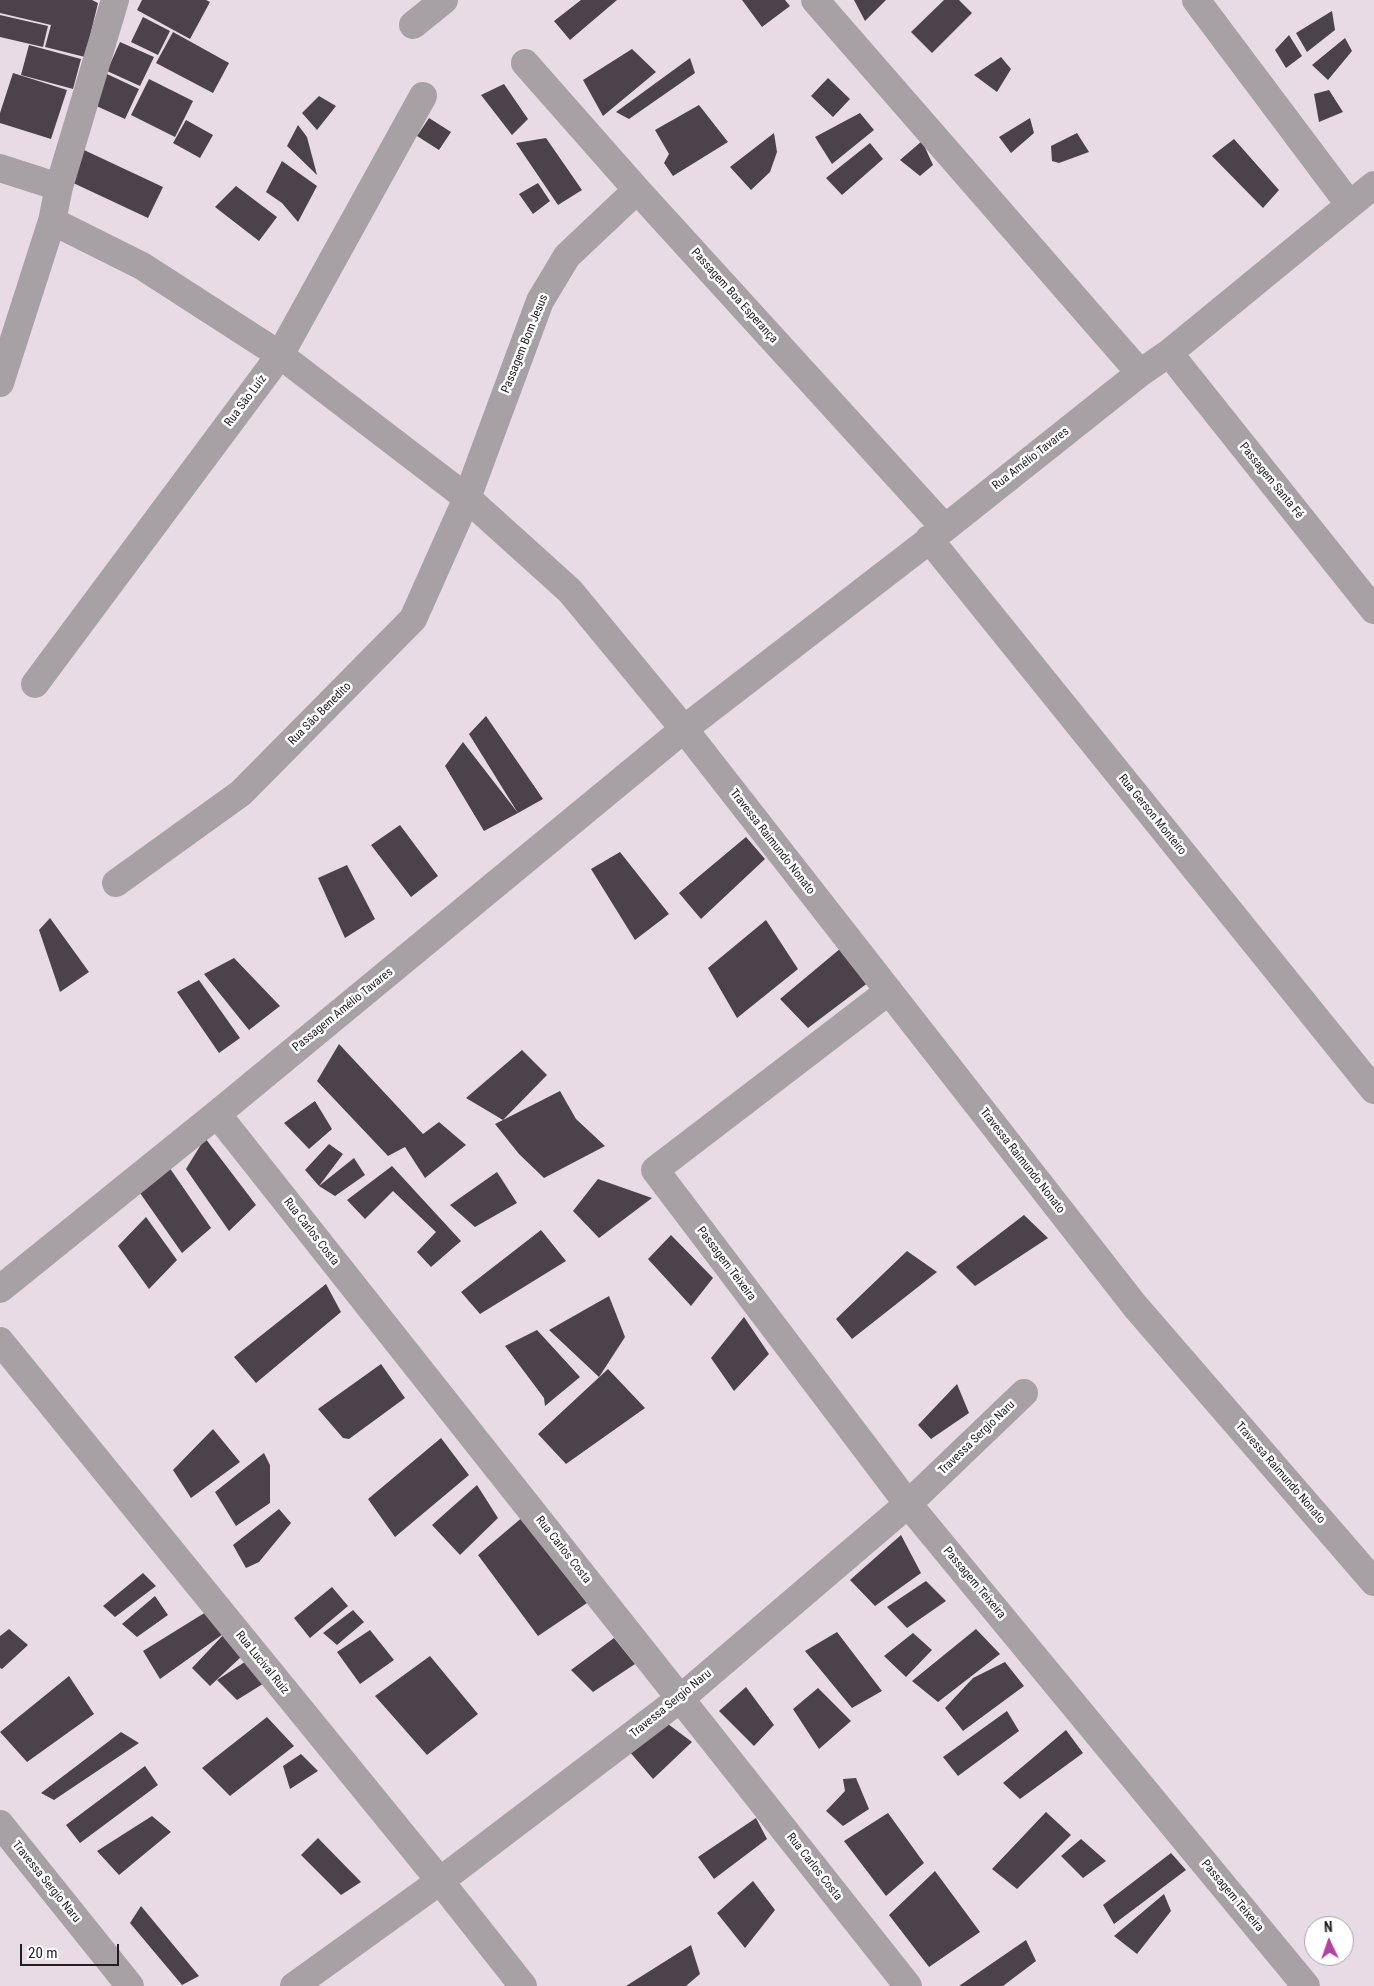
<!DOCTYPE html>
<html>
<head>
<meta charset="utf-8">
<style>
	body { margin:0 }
	#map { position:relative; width:1374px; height:1986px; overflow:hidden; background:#e8dbe5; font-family:"Roboto Condensed",sans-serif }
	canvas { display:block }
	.north { position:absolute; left:1304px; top:1916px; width:50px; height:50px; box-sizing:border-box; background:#fff; border:1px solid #a7a5a6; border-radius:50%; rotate:357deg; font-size:14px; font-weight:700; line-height:20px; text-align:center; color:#221d21 }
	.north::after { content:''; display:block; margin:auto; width:18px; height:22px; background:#b243a0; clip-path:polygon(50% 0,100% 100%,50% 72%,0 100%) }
	.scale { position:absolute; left:20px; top:1944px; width:99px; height:22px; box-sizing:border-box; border:2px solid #221d21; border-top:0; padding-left:6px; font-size:15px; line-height:18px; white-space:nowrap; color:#221d21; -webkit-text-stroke:4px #fff; paint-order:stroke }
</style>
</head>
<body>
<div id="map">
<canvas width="1374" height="1986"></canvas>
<div class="north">N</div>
<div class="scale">20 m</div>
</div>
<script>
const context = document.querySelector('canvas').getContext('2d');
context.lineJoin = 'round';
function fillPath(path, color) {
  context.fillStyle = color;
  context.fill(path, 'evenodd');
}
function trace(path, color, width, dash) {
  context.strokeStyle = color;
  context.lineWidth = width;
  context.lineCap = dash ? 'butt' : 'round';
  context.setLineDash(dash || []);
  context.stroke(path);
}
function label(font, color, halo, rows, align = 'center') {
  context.font = font + ' "Roboto Condensed",sans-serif';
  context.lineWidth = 5;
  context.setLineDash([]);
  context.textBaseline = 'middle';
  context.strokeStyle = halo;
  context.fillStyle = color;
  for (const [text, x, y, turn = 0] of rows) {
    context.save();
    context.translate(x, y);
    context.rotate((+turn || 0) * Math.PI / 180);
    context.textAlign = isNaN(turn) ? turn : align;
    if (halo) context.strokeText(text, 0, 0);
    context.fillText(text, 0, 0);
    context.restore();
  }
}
fillPath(new Path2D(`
	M 0,0 L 92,0 L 98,3 L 85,57 L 45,47 L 51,25 L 0,13 Z
	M 142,0 L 206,0 L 210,2 L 190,39 L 137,10 Z
	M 581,0 L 617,0 L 570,40 L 554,21 Z
	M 742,0 L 785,0 L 790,6 L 762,27 Z
	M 854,0 L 886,0 L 865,21 Z
	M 944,0 L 959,0 L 972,13 L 932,53 L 911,32 Z
	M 1332,11 L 1335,30 L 1307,52 L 1296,33 Z
	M 0,15 L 48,26 L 43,47 L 0,37 Z
	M 143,17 L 170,31 L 158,55 L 131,42 Z
	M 173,32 L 229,63 L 213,93 L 156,63 Z
	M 1289,35 L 1302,56 L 1286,68 L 1275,50 Z
	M 1345,38 L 1352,51 L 1328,80 L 1312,65 Z
	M 120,42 L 154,57 L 140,86 L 107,71 Z
	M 29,45 L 81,59 L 73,89 L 21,75 Z
	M 632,49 L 656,72 L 603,116 L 583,80 Z
	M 1001,57 L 1011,69 L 997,92 L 974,75 Z
	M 690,58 L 695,73 L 629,119 L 616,112 Z
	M 13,73 L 67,90 L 51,139 L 0,123 L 0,113 Z
	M 107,74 L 139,89 L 125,119 L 92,104 Z
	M 828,78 L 850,99 L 833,117 L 811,96 Z
	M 149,79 L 193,101 L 175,137 L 131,115 Z
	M 504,84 L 528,119 L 512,135 L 481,95 Z
	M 1329,90 L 1343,112 L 1319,122 L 1314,94 Z
	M 319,96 L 336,106 L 317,130 L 302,113 Z
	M 699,105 L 728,142 L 673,176 L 664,163 L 669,154 L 655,130 Z
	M 860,113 L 874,130 L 832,164 L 815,137 Z
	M 429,118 L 451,132 L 439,150 L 417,136 Z
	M 1030,118 L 1034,133 L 1011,153 L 999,137 Z
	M 186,120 L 213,135 L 200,158 L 173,143 Z
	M 298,125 L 307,137 L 317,175 L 287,146 Z
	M 774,133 L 777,152 L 770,172 L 751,190 L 730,167 Z
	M 1077,133 L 1089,152 L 1059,163 L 1052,161 L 1051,146 Z
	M 546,138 L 582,190 L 558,205 L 516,143 Z
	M 1234,139 L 1279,190 L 1263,208 L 1212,156 Z
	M 922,141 L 933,165 L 920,176 L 900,160 Z
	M 870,143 L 883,159 L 842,195 L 826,178 Z
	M 84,150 L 163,187 L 148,218 L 69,181 Z
	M 282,161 L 317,186 L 298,222 L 282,203 L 266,192 Z
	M 538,183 L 550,201 L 533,214 L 519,194 Z
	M 236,186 L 277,217 L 259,241 L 215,207 Z
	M 486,716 L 543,799 L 518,813 L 469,734 Z
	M 463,742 L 518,813 L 484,831 L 445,766 Z
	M 400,825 L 438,876 L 411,897 L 371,845 Z
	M 746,837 L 765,859 L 701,919 L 679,893 Z
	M 620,852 L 669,914 L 635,940 L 591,869 Z
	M 347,865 L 375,919 L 345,938 L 318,878 Z
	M 50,918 L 89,972 L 60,992 L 39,930 Z
	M 766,920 L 798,969 L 737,1018 L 708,968 Z
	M 841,948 L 869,982 L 808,1028 L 780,999 Z
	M 234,958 L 280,1006 L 249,1030 L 204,974 Z
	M 199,980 L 240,1038 L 219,1053 L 177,992 Z
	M 339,1044 L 423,1134 L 439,1122 L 466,1145 L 425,1178 L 405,1147 L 388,1156 L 317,1081 Z
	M 522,1050 L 547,1075 L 503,1120 L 560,1091 L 576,1119 L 605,1146 L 544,1178 L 519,1154 L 495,1124 L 503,1120 L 466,1098 Z
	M 315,1101 L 332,1129 L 309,1149 L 284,1123 Z
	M 205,1138 L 256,1205 L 229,1231 L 186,1169 Z
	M 329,1144 L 343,1154 L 319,1186 L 305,1170 Z
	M 354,1158 L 365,1175 L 335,1196 L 319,1186 Z
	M 167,1164 L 211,1228 L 182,1253 L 140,1193 Z
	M 392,1166 L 461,1241 L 431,1267 L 417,1252 L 436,1232 L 393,1191 L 365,1219 L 347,1200 Z
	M 497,1172 L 517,1203 L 475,1227 L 450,1205 Z
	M 598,1179 L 652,1198 L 599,1238 L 573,1211 Z
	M 1024,1215 L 1048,1238 L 975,1286 L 956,1267 Z
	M 146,1217 L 177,1260 L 149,1289 L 118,1246 Z
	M 541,1230 L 566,1261 L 480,1314 L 461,1292 Z
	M 671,1235 L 713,1278 L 691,1306 L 648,1259 Z
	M 907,1251 L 937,1272 L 852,1339 L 836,1319 Z
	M 326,1284 L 341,1312 L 256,1383 L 234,1357 Z
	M 609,1296 L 625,1337 L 599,1377 L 549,1330 Z
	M 744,1317 L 769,1354 L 734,1391 L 711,1358 Z
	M 537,1330 L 580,1377 L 545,1406 L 544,1398 L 505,1346 Z
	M 381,1364 L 405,1398 L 349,1439 L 343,1438 L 318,1409 Z
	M 608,1369 L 645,1408 L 566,1464 L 538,1434 Z
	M 957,1384 L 969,1413 L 931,1439 L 918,1425 Z
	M 213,1429 L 240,1462 L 191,1498 L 173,1470 Z
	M 441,1438 L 469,1475 L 395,1537 L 368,1499 Z
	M 264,1453 L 270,1465 L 270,1503 L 236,1526 L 215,1492 Z
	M 477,1485 L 498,1518 L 460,1555 L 432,1525 Z
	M 279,1509 L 291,1523 L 259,1562 L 246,1568 L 233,1545 Z
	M 531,1510 L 587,1603 L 538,1636 L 478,1555 Z
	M 901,1535 L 921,1573 L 875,1606 L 850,1580 Z
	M 143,1573 L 156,1586 L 115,1617 L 103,1606 Z
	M 926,1581 L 946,1601 L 907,1628 L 887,1607 Z
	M 332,1587 L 348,1606 L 310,1638 L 294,1618 Z
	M 155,1596 L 168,1615 L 137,1637 L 122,1624 Z
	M 353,1610 L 364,1622 L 337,1645 L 323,1633 Z
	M 206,1612 L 226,1632 L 242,1656 L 210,1686 L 192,1668 L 226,1632 L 160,1679 L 143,1651 Z
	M 9,1629 L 28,1645 L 2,1669 L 0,1668 L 0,1636 Z
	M 976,1629 L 1000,1654 L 938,1702 L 912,1681 Z
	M 370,1630 L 394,1660 L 360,1684 L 337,1652 Z
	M 837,1632 L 882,1691 L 852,1708 L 805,1651 Z
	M 913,1633 L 932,1650 L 906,1677 L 884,1656 Z
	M 614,1638 L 635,1664 L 593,1692 L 571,1670 Z
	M 430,1656 L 478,1714 L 427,1755 L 375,1696 Z
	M 251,1658 L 274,1677 L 237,1700 L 217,1680 Z
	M 1005,1662 L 1024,1686 L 963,1731 L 945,1708 L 973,1678 Z
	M 69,1676 L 94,1714 L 27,1762 L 0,1732 Z
	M 746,1687 L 774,1725 L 754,1746 L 719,1711 Z
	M 818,1688 L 851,1721 L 819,1749 L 793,1709 Z
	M 1007,1711 L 1019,1731 L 958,1776 L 943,1757 Z
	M 267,1717 L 294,1746 L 230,1796 L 202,1768 Z
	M 668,1724 L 692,1742 L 653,1779 L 629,1751 Z
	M 1066,1730 L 1083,1753 L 1020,1799 L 1003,1783 Z
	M 121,1732 L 139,1743 L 54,1800 L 41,1793 Z
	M 301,1754 L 318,1771 L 290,1789 L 283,1766 Z
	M 145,1766 L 158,1785 L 80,1843 L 66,1825 Z
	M 856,1778 L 869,1809 L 843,1826 L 826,1811 L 845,1791 L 843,1779 Z
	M 1046,1812 L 1071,1835 L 1017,1889 L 992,1869 Z
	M 888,1813 L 924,1863 L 886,1896 L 844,1841 Z
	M 152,1816 L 171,1832 L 119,1875 L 97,1851 Z
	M 756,1818 L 767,1839 L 714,1879 L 698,1857 Z
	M 318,1838 L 361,1882 L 341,1895 L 301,1855 Z
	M 1081,1839 L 1106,1861 L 1083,1878 L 1061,1856 Z
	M 1171,1853 L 1186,1870 L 1114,1924 L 1103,1905 Z
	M 935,1871 L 980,1932 L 929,1967 L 889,1915 Z
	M 753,1881 L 775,1910 L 745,1948 L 717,1913 Z
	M 1164,1894 L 1171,1911 L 1137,1954 L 1114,1936 Z
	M 141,1906 L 199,1976 L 182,1985 L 130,1923 Z
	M 1026,1940 L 1036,1961 L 1003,1986 L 959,1986 Z
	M 691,1945 L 700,1974 L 686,1986 L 626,1986 Z`), '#4c4249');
trace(new Path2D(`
	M 815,0 L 1140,373
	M 1196,0 L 1349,204
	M 413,25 L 444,0
	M 525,63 L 637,190 L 945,528
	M 0,168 L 59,187
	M 52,221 L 142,266 L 280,355 L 467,498 L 570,591 L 684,729 L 1135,1306 L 1374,1582
	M 1169,353 L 1374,610
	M 0,383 L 52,221 L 59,187 L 115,0
	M 929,539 L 1374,1090
	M 35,684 L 280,355 L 423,96
	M 116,883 L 241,793 L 413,619 L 467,498 L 540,301 L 567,256 L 637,190
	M 889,991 L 655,1170 L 908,1504 L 1306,1986
	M 217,1114 L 908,1986
	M 0,1289 L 217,1114 L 684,729 L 945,528 L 1140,373 L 1169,353 L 1374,185
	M 0,1341 L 440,1881 L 523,1986
	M 0,1824 L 130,1986
	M 294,1986 L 440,1881 L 681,1698 L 908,1504 L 1024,1393`), '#a7a1a5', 28);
label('12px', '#221d21', '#fff', [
	["Passagem Boa Esperança",734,296,48],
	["Passagem Bom Jesus",525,344,-68],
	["Rua São Luíz",246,401,-53],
	["Rua Amélio Tavares",1031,459,-38],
	["Passagem Santa Fé",1271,481,51],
	["Rua São Benedito",320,714,-45],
	["Rua Gerson Monteiro",1152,815,51],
	["Travessa Raimundo Nonato",772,842,52],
	["Passagem Amélio Tavares",343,1010,-39],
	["Travessa Raimundo Nonato",1022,1161,52],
	["Rua Carlos Costa",311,1232,52],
	["Passagem Teixeira",726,1264,53],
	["Travessa Sergio Naru",977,1438,-44],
	["Travessa Raimundo Nonato",1280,1473,49],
	["Rua Carlos Costa",563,1550,52],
	["Passagem Teixeira",974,1583,50],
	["Rua Lucival Ruiz",262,1663,51],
	["Travessa Sergio Naru",671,1704,-39],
	["Rua Carlos Costa",814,1867,52],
	["Travessa Sergio Naru",46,1882,51],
	["Passagem Teixeira",1232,1896,50]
]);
</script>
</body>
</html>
